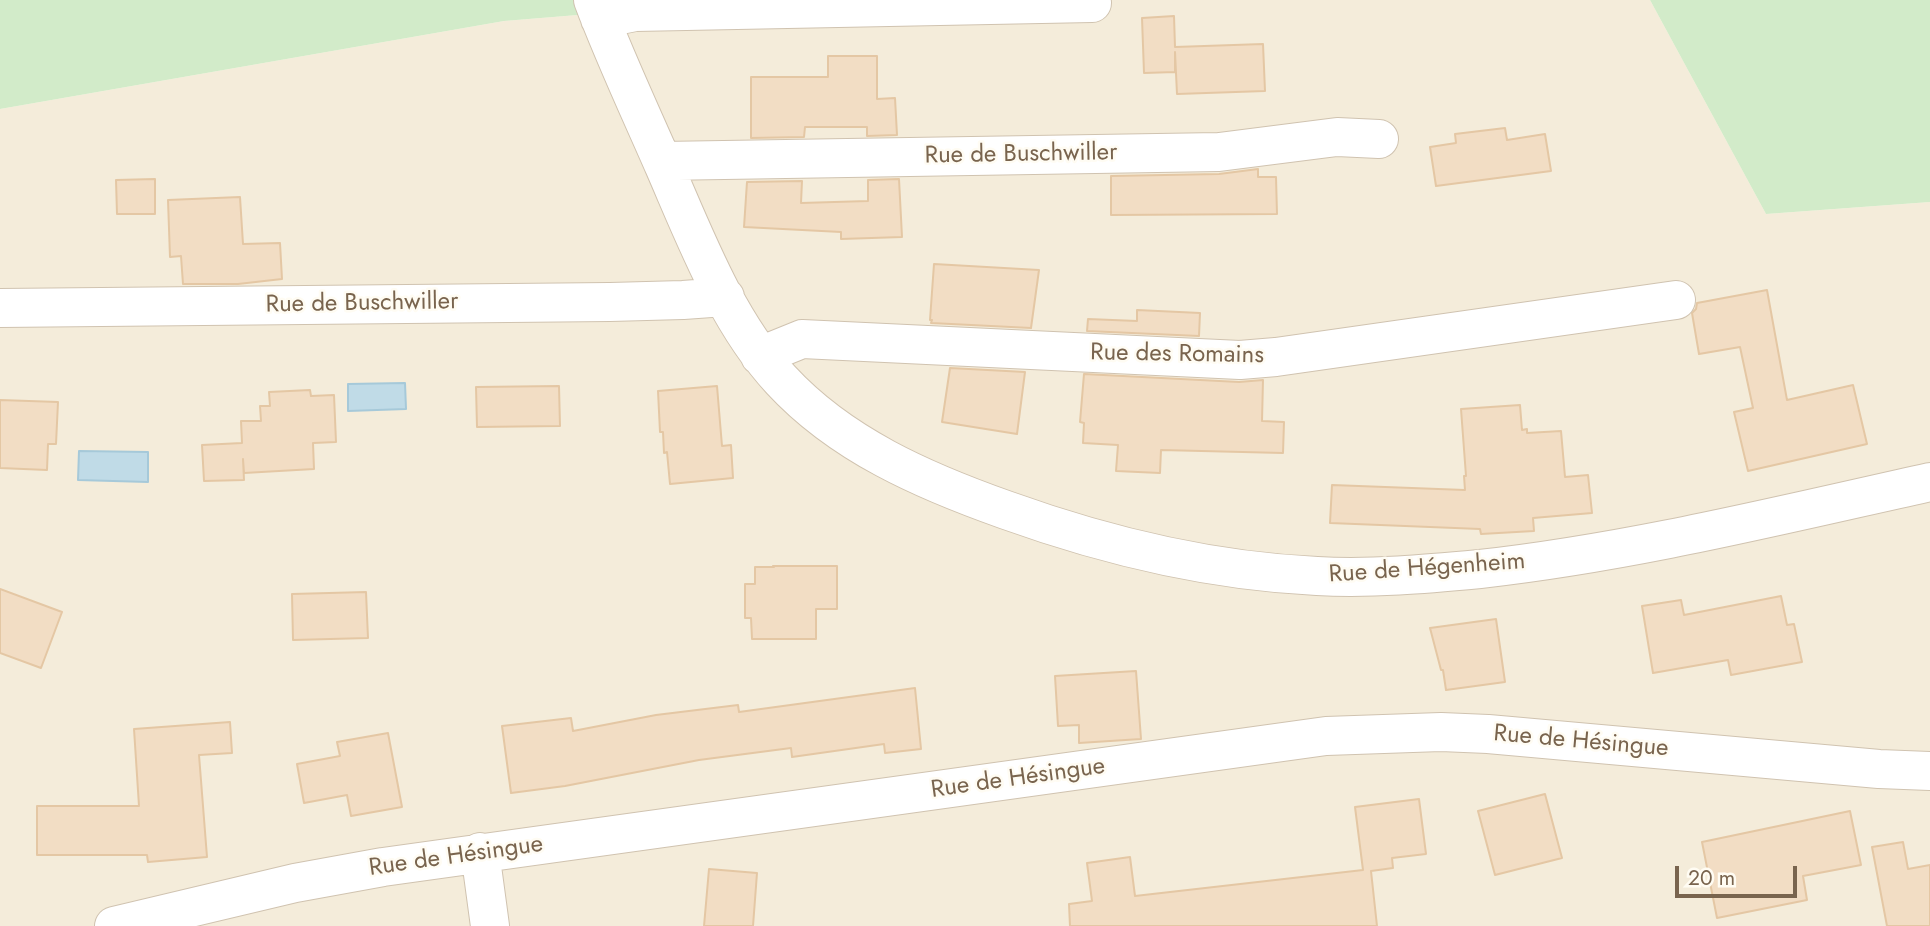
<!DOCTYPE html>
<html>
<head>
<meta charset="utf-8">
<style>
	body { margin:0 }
	#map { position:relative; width:1930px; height:926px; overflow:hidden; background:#fdf9ec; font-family:Jost,sans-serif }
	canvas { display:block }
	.scale { position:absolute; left:1675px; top:866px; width:122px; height:32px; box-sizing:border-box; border:4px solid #79644e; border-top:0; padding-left:9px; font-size:21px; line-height:24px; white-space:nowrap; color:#79644e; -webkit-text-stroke:5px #fffcf3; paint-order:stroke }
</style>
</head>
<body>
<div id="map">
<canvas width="1930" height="926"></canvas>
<div class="scale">20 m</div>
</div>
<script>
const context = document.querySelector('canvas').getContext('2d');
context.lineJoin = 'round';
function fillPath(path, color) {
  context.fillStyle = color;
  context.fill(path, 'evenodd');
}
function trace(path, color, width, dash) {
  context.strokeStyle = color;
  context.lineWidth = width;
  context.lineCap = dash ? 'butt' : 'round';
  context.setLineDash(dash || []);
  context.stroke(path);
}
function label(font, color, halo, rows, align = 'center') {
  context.font = font + ' Jost,sans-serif';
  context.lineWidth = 5;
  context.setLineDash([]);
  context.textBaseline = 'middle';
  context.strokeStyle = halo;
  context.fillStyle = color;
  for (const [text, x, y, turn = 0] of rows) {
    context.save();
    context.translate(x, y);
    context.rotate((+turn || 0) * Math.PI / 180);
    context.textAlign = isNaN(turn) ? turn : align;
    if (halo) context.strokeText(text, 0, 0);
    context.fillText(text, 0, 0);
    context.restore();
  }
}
fillPath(new Path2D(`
	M 761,0 L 1650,0 L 1766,214 L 1930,202 L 1930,926 L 0,926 L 0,109 L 504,21 Z`), '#f4ecda');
fillPath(new Path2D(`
	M 0,0 L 761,0 L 504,21 L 0,109 Z
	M 1650,0 L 1930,0 L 1930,202 L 1766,214 Z`), '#d2ebc9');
const water = new Path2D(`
	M 405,383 L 406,409 L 348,411 L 348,384 Z
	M 79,451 L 148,452 L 148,482 L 78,480 Z`);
fillPath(water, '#c0dbe7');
trace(water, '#a6c9d9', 2);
const building = new Path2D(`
	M 1174,16 L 1175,47 L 1263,44 L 1265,91 L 1177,94 L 1175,52 L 1175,72 L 1144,73 L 1142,18 Z
	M 828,56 L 877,56 L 877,99 L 895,98 L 897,135 L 867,136 L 867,127 L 805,127 L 804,137 L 751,138 L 751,77 L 828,77 Z
	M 1505,128 L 1507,140 L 1545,134 L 1551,171 L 1436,186 L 1430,147 L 1456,143 L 1455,134 Z
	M 1258,169 L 1258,177 L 1276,177 L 1277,214 L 1111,215 L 1111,176 L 1219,174 Z
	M 155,179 L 155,214 L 117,214 L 116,180 Z
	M 899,179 L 902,237 L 841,239 L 841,232 L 744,227 L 747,182 L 802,181 L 801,203 L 868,201 L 868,180 Z
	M 240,197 L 243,244 L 280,243 L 282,279 L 238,284 L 183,284 L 181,256 L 170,257 L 168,200 Z
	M 934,264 L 1039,270 L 1031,328 L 931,323 L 932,320 L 930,320 Z
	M 1767,290 L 1787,400 L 1853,385 L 1867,444 L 1748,471 L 1734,412 L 1753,408 L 1740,347 L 1699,354 L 1692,313 L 1696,309 L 1697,303 Z
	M 1137,310 L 1200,313 L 1199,336 L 1087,331 L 1088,319 L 1137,321 Z
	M 950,368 L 1025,372 L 1017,434 L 942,422 Z
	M 1084,374 L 1239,382 L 1263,380 L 1262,421 L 1284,422 L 1283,453 L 1161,450 L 1160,473 L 1116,471 L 1118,445 L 1083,443 L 1084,423 L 1080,422 Z
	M 559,386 L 560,426 L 477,427 L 476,387 Z
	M 717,386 L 722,446 L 731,445 L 733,478 L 670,484 L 667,452 L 664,453 L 663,432 L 660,432 L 658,391 Z
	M 310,390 L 311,396 L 334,395 L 336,442 L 313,443 L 314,469 L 244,473 L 243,459 L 244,480 L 204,481 L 202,445 L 242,443 L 241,421 L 261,421 L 260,406 L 270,406 L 269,392 Z
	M 0,400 L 58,402 L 56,444 L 48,444 L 47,470 L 0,468 Z
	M 1520,405 L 1522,430 L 1527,429 L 1527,433 L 1561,431 L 1565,477 L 1588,475 L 1592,513 L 1533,518 L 1534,531 L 1481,534 L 1480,529 L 1330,523 L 1332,485 L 1465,490 L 1464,476 L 1466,476 L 1461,409 Z
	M 773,566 L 837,566 L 837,609 L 816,609 L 816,639 L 752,639 L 751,618 L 745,618 L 745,584 L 755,584 L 755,567 L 774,567 Z
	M 0,589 L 62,612 L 41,668 L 0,653 Z
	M 366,592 L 368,638 L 293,640 L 292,594 Z
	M 1781,596 L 1787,625 L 1794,624 L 1802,662 L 1731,675 L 1728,660 L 1653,673 L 1642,606 L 1681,600 L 1684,615 Z
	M 1496,619 L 1505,682 L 1446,690 L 1443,670 L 1441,670 L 1430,628 Z
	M 1136,671 L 1141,739 L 1079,743 L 1079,725 L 1058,726 L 1055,676 Z
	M 915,688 L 921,749 L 885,753 L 884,744 L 792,757 L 791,748 L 699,760 L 565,786 L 511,793 L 502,726 L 571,718 L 573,731 L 656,715 L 738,705 L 739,712 Z
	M 230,722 L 232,753 L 199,755 L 207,857 L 148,862 L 147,855 L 37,855 L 37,806 L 139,806 L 134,729 Z
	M 388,733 L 402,807 L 351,816 L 347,795 L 304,803 L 297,764 L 340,756 L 337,742 Z
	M 1545,794 L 1562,858 L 1495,875 L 1478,811 Z
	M 1419,799 L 1426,854 L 1392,858 L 1393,868 L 1371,871 L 1377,926 L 1070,926 L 1069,904 L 1092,901 L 1087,863 L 1130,857 L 1135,896 L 1363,870 L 1355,807 Z
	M 1850,811 L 1861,865 L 1803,876 L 1807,900 L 1717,918 L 1702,842 Z
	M 1903,842 L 1908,869 L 1930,865 L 1930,926 L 1887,926 L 1872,847 Z
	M 709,869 L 757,873 L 753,926 L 704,926 Z`);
fillPath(building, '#f2ddc4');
trace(building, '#e4c7a4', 2);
const minor = new Path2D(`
	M 593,0 C 614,56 640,111 664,166 C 695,237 727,322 781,380 C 841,445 924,481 1006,510 C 1106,546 1210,571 1317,576 C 1371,579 1426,574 1480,569 C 1632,552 1781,515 1930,482
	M 600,19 L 635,12 L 1092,3
	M 662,161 L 1219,152 L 1337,137 L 1379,139
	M 0,308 L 610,302 L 683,300 L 725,297
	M 760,356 L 802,339 L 1240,360 L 1276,357 L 1676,300
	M 480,852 L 490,926
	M 114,926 L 295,883 L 383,867 L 1326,736 L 1441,732 L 1488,734 L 1879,769 L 1930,771`);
trace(minor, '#d0c3b0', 40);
trace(minor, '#fff', 38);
label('24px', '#79644e', '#fffcf3', [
	["Rue de Buschwiller",1021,155,-1],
	["Rue de Buschwiller",362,304,-1],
	["Rue des Romains",1177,355,1],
	["Rue de Hégenheim",1427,569,-4],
	["Rue de Hésingue",1581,742,5],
	["Rue de Hésingue",1018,779,-8],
	["Rue de Hésingue",456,857,-8]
]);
</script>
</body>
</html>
